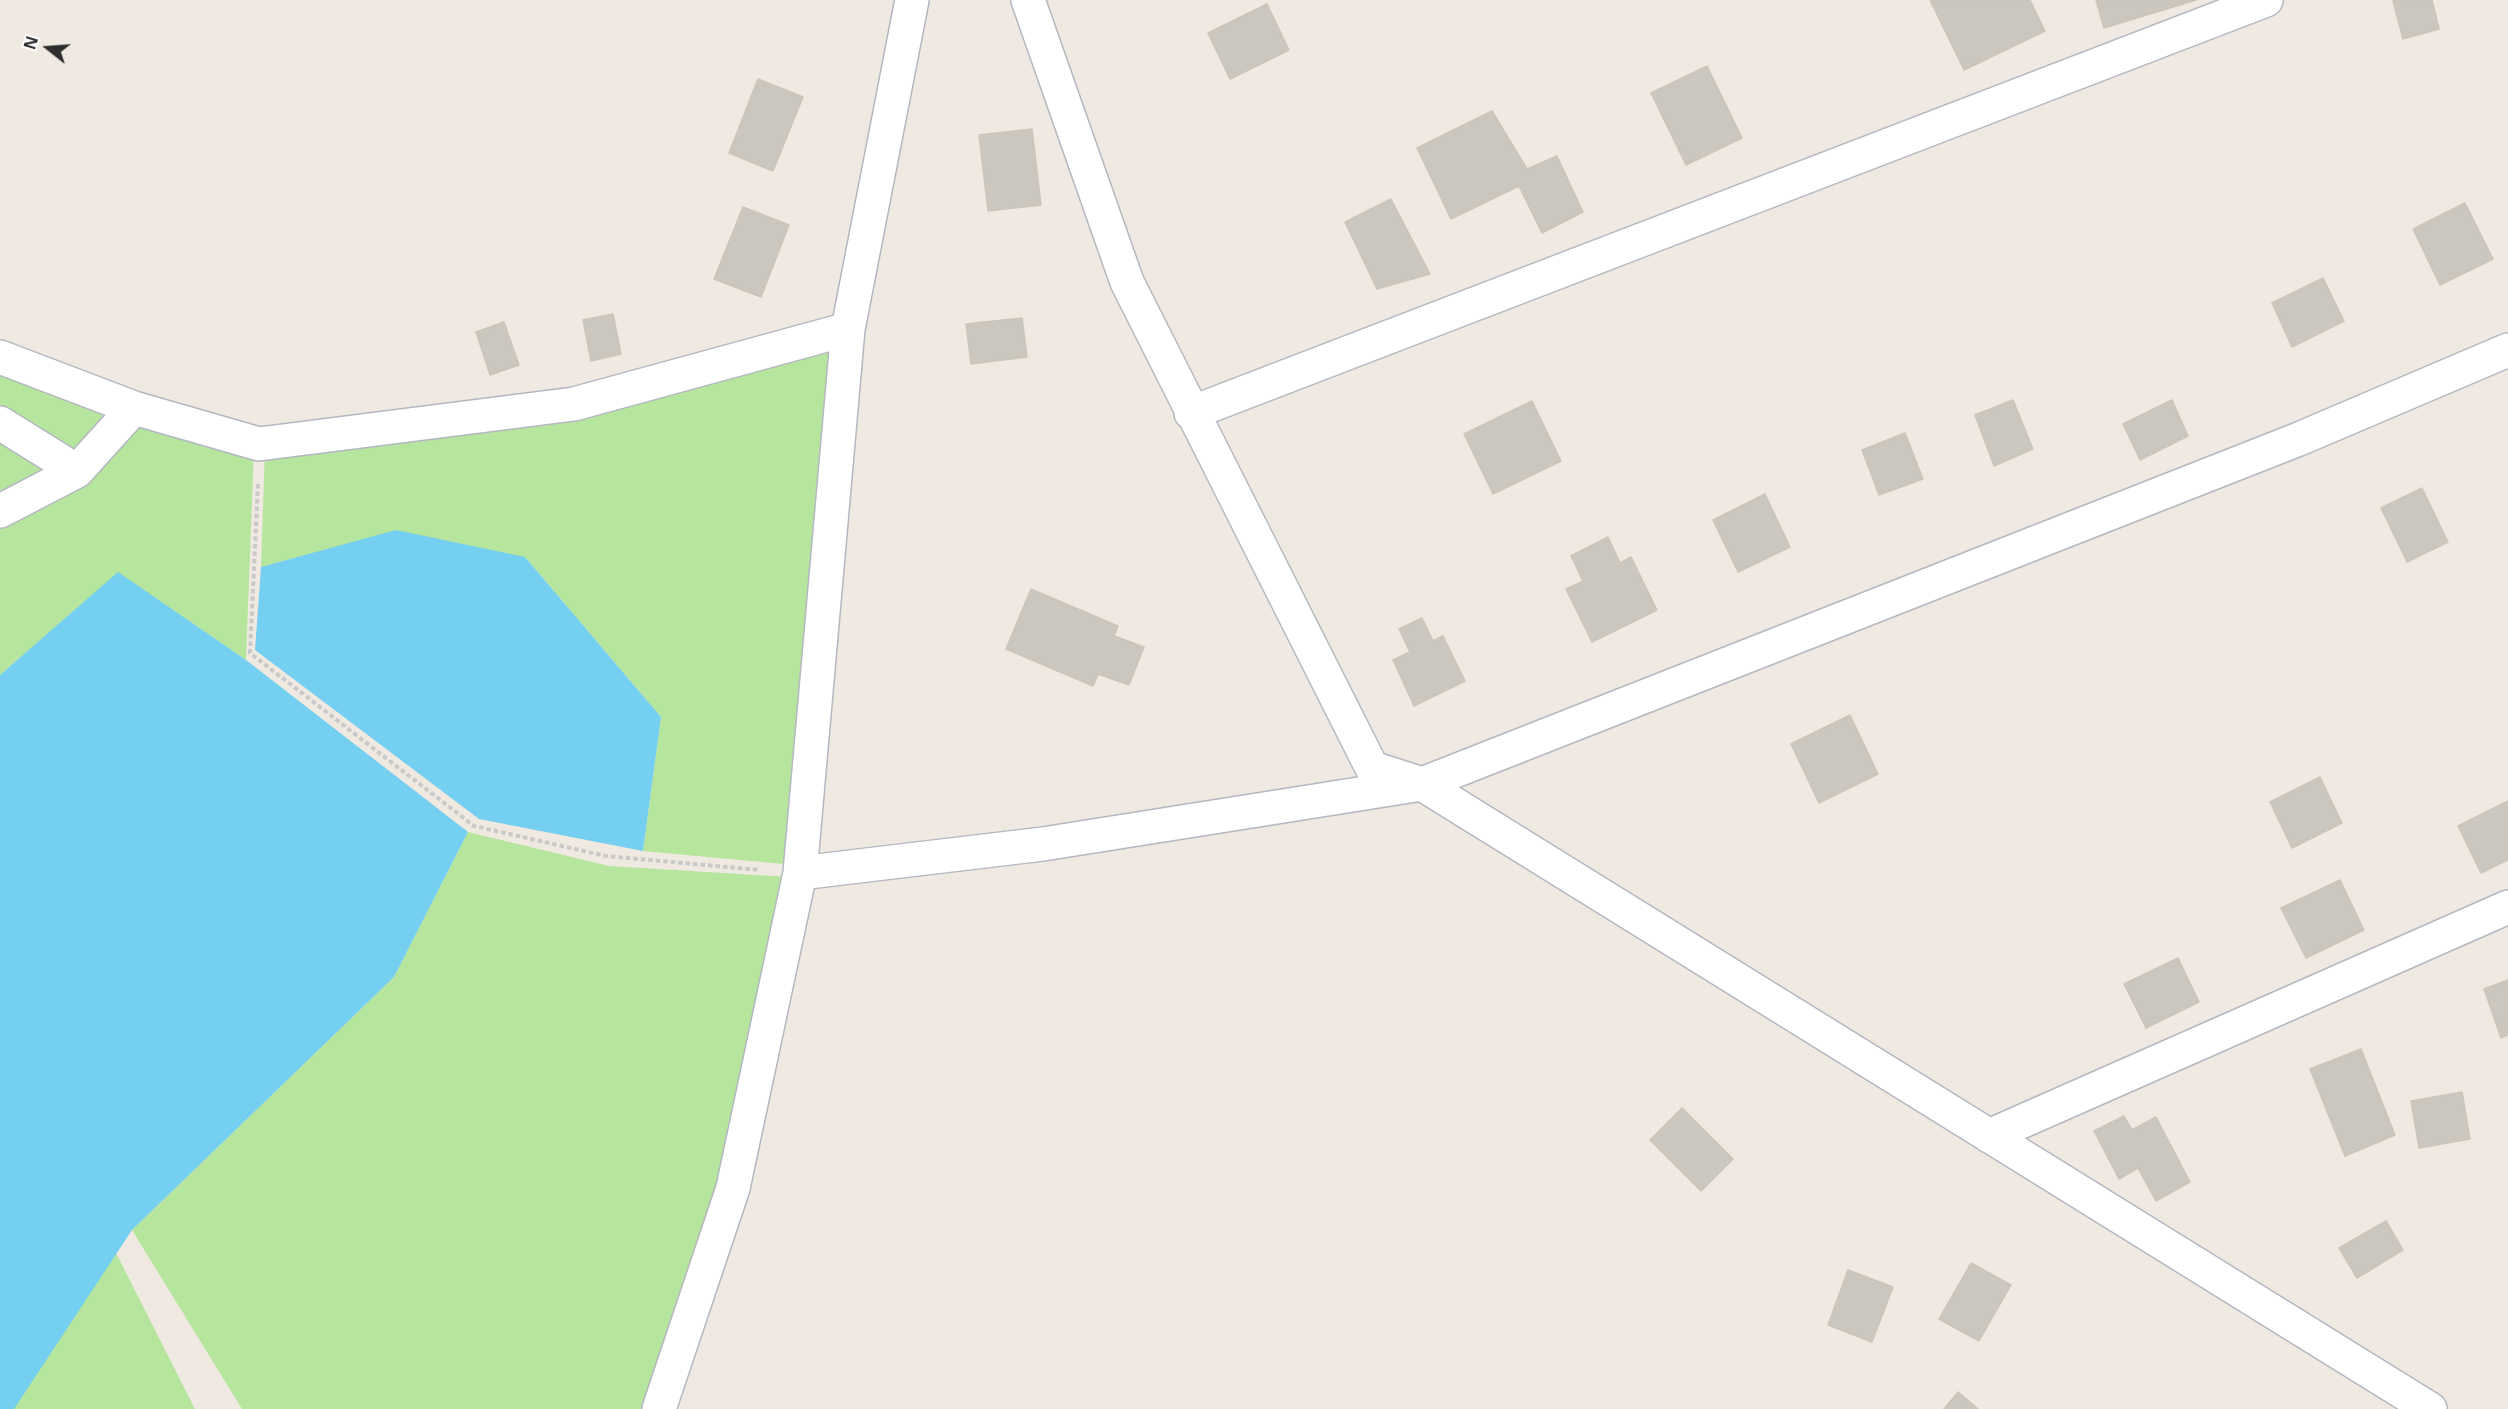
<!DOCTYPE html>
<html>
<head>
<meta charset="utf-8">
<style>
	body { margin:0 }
	#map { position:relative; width:2508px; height:1409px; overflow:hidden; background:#efe9e1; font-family:"Noto Sans",sans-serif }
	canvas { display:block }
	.north { position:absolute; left:18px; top:18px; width:60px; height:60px; -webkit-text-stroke:4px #fff; paint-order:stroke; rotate:287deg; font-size:16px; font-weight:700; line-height:24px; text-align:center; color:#2e2e2e }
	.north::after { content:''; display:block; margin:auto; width:21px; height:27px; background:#2e2e2e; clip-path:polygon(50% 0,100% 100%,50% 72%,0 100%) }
</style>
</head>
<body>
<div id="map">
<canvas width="2508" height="1409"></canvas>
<div class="north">N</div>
</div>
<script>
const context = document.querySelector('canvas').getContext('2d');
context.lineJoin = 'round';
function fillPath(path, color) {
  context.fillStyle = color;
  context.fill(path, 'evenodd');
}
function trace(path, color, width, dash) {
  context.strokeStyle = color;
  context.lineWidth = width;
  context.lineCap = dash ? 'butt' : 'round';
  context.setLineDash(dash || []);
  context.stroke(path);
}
fillPath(new Path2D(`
	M 841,339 L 795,865 L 643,851 L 661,717 L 525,557 L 302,556 L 261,567 L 265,449 Z
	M 0,362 L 127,410 L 74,464 L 0,414 Z
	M 138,415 L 254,449 L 246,660 L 118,573 L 0,675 L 0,521 Z
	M 0,432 L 63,475 L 0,504 Z
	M 468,832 L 609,866 L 789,877 L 725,1184 L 647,1409 L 242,1409 L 132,1230 L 394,977 Z
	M 115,1251 L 195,1409 L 11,1409 Z`), '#b6e59e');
fillPath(new Path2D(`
	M 396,530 L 525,557 L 661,717 L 643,851 L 479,819 L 255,650 L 261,567 Z
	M 118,572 L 246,660 L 468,832 L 394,977 L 132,1230 L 14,1409 L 0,1409 L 0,675 Z`), '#75cff0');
const building = new Path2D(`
	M 1930,0 L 2030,0 L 2045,31 L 1964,70 Z
	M 2096,0 L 2196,0 L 2104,28 Z
	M 2398,0 L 2432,0 L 2439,29 L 2403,39 L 2393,1 Z
	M 1267,4 L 1289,50 L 1230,79 L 1208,33 Z
	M 1707,66 L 1742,138 L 1686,165 L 1651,93 Z
	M 758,79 L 803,97 L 773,171 L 729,153 Z
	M 1492,111 L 1527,169 L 1557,156 L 1583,212 L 1542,233 L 1519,186 L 1451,219 L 1417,148 Z
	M 1032,129 L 1041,205 L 988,211 L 979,135 Z
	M 1391,199 L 1430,274 L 1377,289 L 1345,222 Z
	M 2465,203 L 2493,259 L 2440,285 L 2413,229 Z
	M 743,207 L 789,225 L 761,297 L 714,279 Z
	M 2323,278 L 2344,321 L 2292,347 L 2272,303 Z
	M 613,314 L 621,354 L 591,361 L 583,320 Z
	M 1022,318 L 1027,357 L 971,364 L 966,324 Z
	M 504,322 L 519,365 L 490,375 L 476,332 Z
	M 2013,400 L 2033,449 L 1994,466 L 1975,415 Z
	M 2172,400 L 2188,436 L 2140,460 L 2123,424 Z
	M 1532,401 L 1561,461 L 1493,494 L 1464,434 Z
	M 1905,433 L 1923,479 L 1879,495 L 1862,450 Z
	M 2422,488 L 2448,542 L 2407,562 L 2381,508 Z
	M 1765,494 L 1790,547 L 1738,572 L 1713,520 Z
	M 1608,537 L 1620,563 L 1631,557 L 1657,610 L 1592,642 L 1566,589 L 1583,581 L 1571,556 Z
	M 1031,589 L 1118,626 L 1114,636 L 1144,647 L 1129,685 L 1098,674 L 1093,686 L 1006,649 Z
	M 1422,618 L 1433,641 L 1443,636 L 1465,681 L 1414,706 L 1393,660 L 1410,652 L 1399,629 Z
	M 1850,715 L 1878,774 L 1819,803 L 1791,744 Z
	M 2320,777 L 2342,823 L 2292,848 L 2270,802 Z
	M 2508,801 L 2508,860 L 2481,873 L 2458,826 Z
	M 2340,880 L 2364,930 L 2306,958 L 2281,908 Z
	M 2178,958 L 2199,1002 L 2146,1028 L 2124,984 Z
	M 2508,980 L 2508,1035 L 2501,1038 L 2484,989 Z
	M 2361,1049 L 2395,1135 L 2345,1156 L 2310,1069 Z
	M 2462,1092 L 2470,1139 L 2419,1148 L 2411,1101 Z
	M 1682,1108 L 1733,1159 L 1701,1191 L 1650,1140 Z
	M 2124,1116 L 2132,1130 L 2156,1117 L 2190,1182 L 2156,1201 L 2138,1168 L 2119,1179 L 2094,1131 Z
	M 2386,1221 L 2403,1250 L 2357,1278 L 2339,1248 Z
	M 1971,1263 L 2011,1285 L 1979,1341 L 1939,1319 Z
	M 1848,1270 L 1893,1287 L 1872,1342 L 1828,1325 Z
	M 1958,1392 L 1978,1409 L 1944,1409 Z`);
fillPath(building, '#cbc7bf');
trace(building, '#cbc5ba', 1.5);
const minor = new Path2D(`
	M 1028,0 L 1127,282 L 1372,768 L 1422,784 L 2430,1409
	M 0,357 L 134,408 L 259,444 L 574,404 L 848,329
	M 1191,413 L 2266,0
	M 0,423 L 77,471
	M 0,511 L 77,471 L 134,408
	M 800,873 L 1043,844 L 1422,784 L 2299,439 L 2508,350
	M 1989,1136 L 2508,907
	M 659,1409 L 733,1188 L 800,873 L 848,329 L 912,0`);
trace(minor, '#b4b7c1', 36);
trace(new Path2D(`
	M 258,484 L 250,653 L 474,826 L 606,856 L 760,870`), '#c9c9c9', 4, [4.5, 3]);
trace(minor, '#fff', 33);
</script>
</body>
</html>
